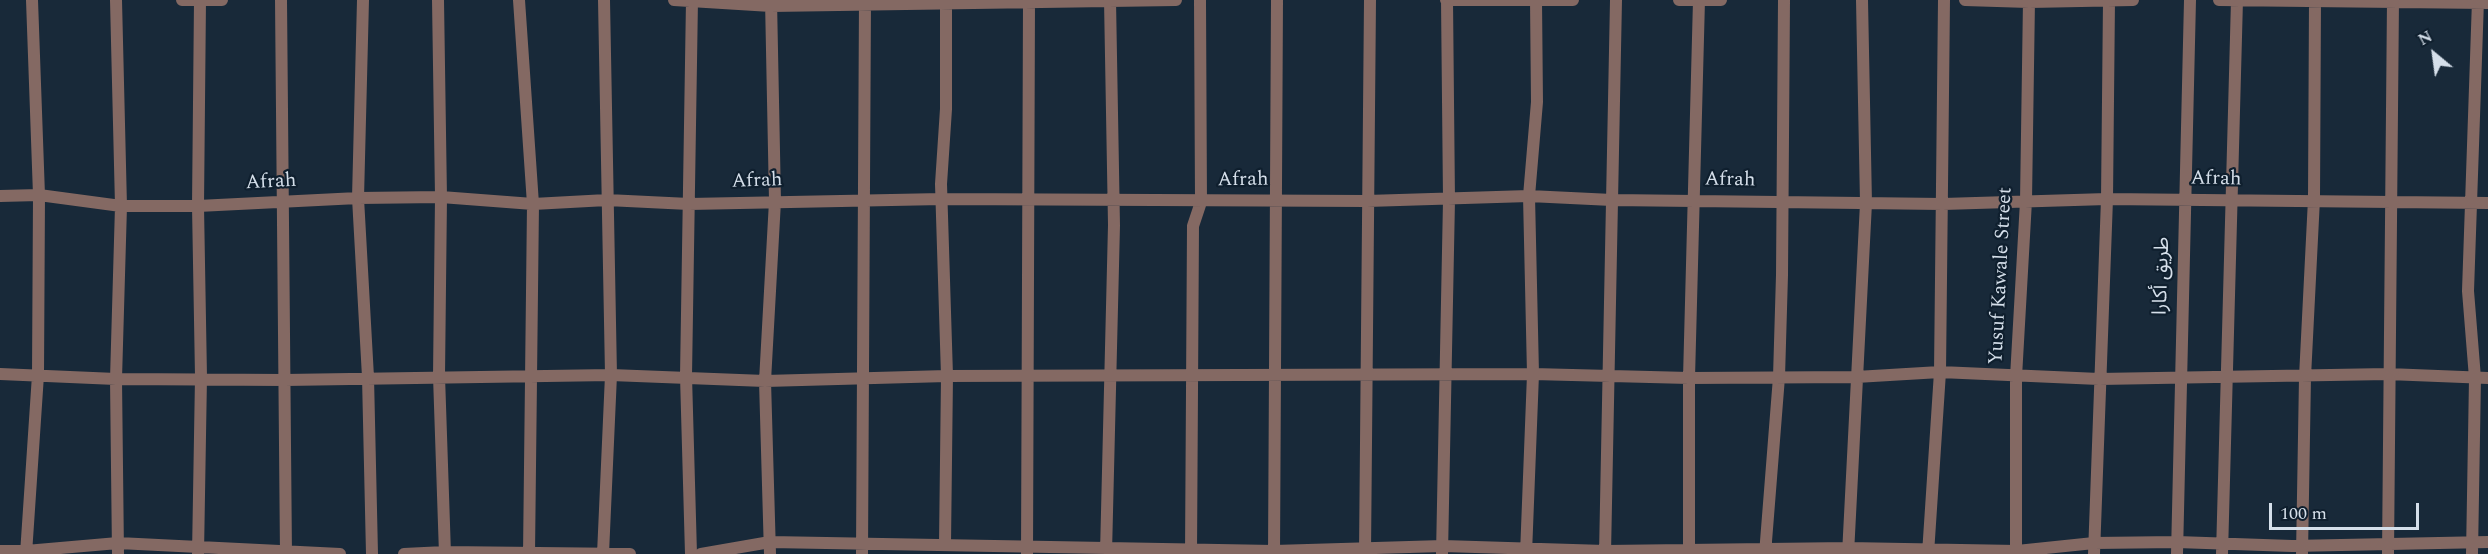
<!DOCTYPE html>
<html>
<head>
<meta charset="utf-8">
<style>
	body { margin:0 }
	#map { position:relative; width:2488px; height:554px; overflow:hidden; background:#182939; font-family:Spectral,serif }
	canvas { display:block }
	.north { position:absolute; left:2404px; top:24px; width:60px; height:60px; -webkit-text-stroke:4px #0f1f2e; paint-order:stroke; rotate:331deg; font-size:16px; font-weight:700; line-height:24px; text-align:center; color:#d5dfea }
	.north::after { content:''; display:block; margin:auto; width:21px; height:27px; background:#d5dfea; clip-path:polygon(50% 0,100% 100%,50% 72%,0 100%) }
	.scale { position:absolute; left:2269px; top:503px; width:150px; height:27px; box-sizing:border-box; border:3px solid #d5dfea; border-top:0; padding-left:8px; font-size:18px; line-height:21px; white-space:nowrap; color:#d5dfea; -webkit-text-stroke:4px #0f1f2e; paint-order:stroke }
</style>
</head>
<body>
<div id="map">
<canvas width="2488" height="554"></canvas>
<div class="north">N</div>
<div class="scale">100 m</div>
</div>
<script>
const context = document.querySelector('canvas').getContext('2d');
context.lineJoin = 'round';
function trace(path, color, width, dash) {
  context.strokeStyle = color;
  context.lineWidth = width;
  context.lineCap = dash ? 'butt' : 'round';
  context.setLineDash(dash || []);
  context.stroke(path);
}
function label(font, color, halo, rows, align = 'center') {
  context.font = font + ' Spectral,"Noto Sans Arabic",serif';
  context.lineWidth = 4.5;
  context.setLineDash([]);
  context.textBaseline = 'middle';
  context.strokeStyle = halo;
  context.fillStyle = color;
  for (const [text, x, y, turn = 0] of rows) {
    context.save();
    context.translate(x, y);
    context.rotate((+turn || 0) * Math.PI / 180);
    context.textAlign = isNaN(turn) ? turn : align;
    if (halo) context.strokeText(text, 0, 0);
    context.fillText(text, 0, 0);
    context.restore();
  }
}
trace(new Path2D(`
	M 116,0 L 121,206 L 116,379 L 118,554
	M 182,0 L 222,0
	M 281,0 L 286,554
	M 363,0 L 358,198 L 368,377 L 372,554
	M 438,0 L 441,197 L 439,376 L 445,554
	M 519,0 L 533,204 L 529,554
	M 674,0 L 771,6 L 1176,0
	M 1446,0 L 1573,0
	M 1679,0 L 1721,0
	M 1965,0 L 2029,2 L 2133,0
	M 2219,0 L 2488,3
	M 0,196 L 39,195 L 121,206 L 198,206 L 358,198 L 441,197 L 533,204 L 607,200 L 689,204 L 942,199 L 1367,201 L 1529,196 L 1612,200 L 1943,204 L 2107,199 L 2488,203
	M 0,374 L 116,379 L 285,380 L 611,375 L 765,381 L 947,376 L 1533,374 L 1689,378 L 1856,377 L 1940,372 L 2099,379 L 2388,374 L 2488,378
	M 945,544 L 947,376 L 941,184 L 946,109 L 946,0
	M 0,551 L 26,551 L 118,543 L 340,554
	M 1106,553 L 1114,225 L 1110,0
	M 1365,553 L 1370,0
	M 26,554 L 38,375 L 39,195 L 32,0
	M 198,554 L 201,377 L 198,206 L 200,0
	M 404,554 L 445,552 L 630,554
	M 603,554 L 611,375 L 604,0
	M 691,554 L 686,376 L 692,0
	M 701,554 L 770,542 L 1274,551 L 1443,546 L 1605,551 L 1848,548 L 2017,551 L 2094,543 L 2177,542 L 2292,546 L 2488,542
	M 770,554 L 765,381 L 775,201 L 771,0
	M 862,554 L 865,0
	M 1027,554 L 1029,0
	M 1191,554 L 1193,226 L 1201,202 L 1200,0
	M 1274,554 L 1277,0
	M 1442,554 L 1449,200 L 1447,0
	M 1526,554 L 1533,374 L 1529,196 L 1537,102 L 1536,0
	M 1605,554 L 1616,0
	M 1689,554 L 1689,378 L 1699,0
	M 1765,554 L 1779,377 L 1782,275 L 1784,0
	M 1848,554 L 1866,203 L 1862,0
	M 1928,554 L 1940,372 L 1944,0
	M 2016,554 L 2016,377 L 2026,201 L 2029,0
	M 2094,554 L 2107,199 L 2109,0
	M 2177,554 L 2190,0
	M 2222,554 L 2237,0
	M 2302,554 L 2305,377 L 2314,199 L 2315,0
	M 2388,554 L 2393,0
	M 2472,554 L 2475,378 L 2468,291 L 2478,0`), '#846963', 12);
label('20px', '#d5dfea', '#0f1f2e', [
	["Afrah",2216,180,1],
	["Afrah",1243,181,-1],
	["Afrah",1730,181,1],
	["Afrah",757,182,-2],
	["Afrah",271,183,-3],
	["Yusuf Kawale Street",2002,276,-87],
	["طريق أكارا",2163,276,-88]
]);
</script>
</body>
</html>
